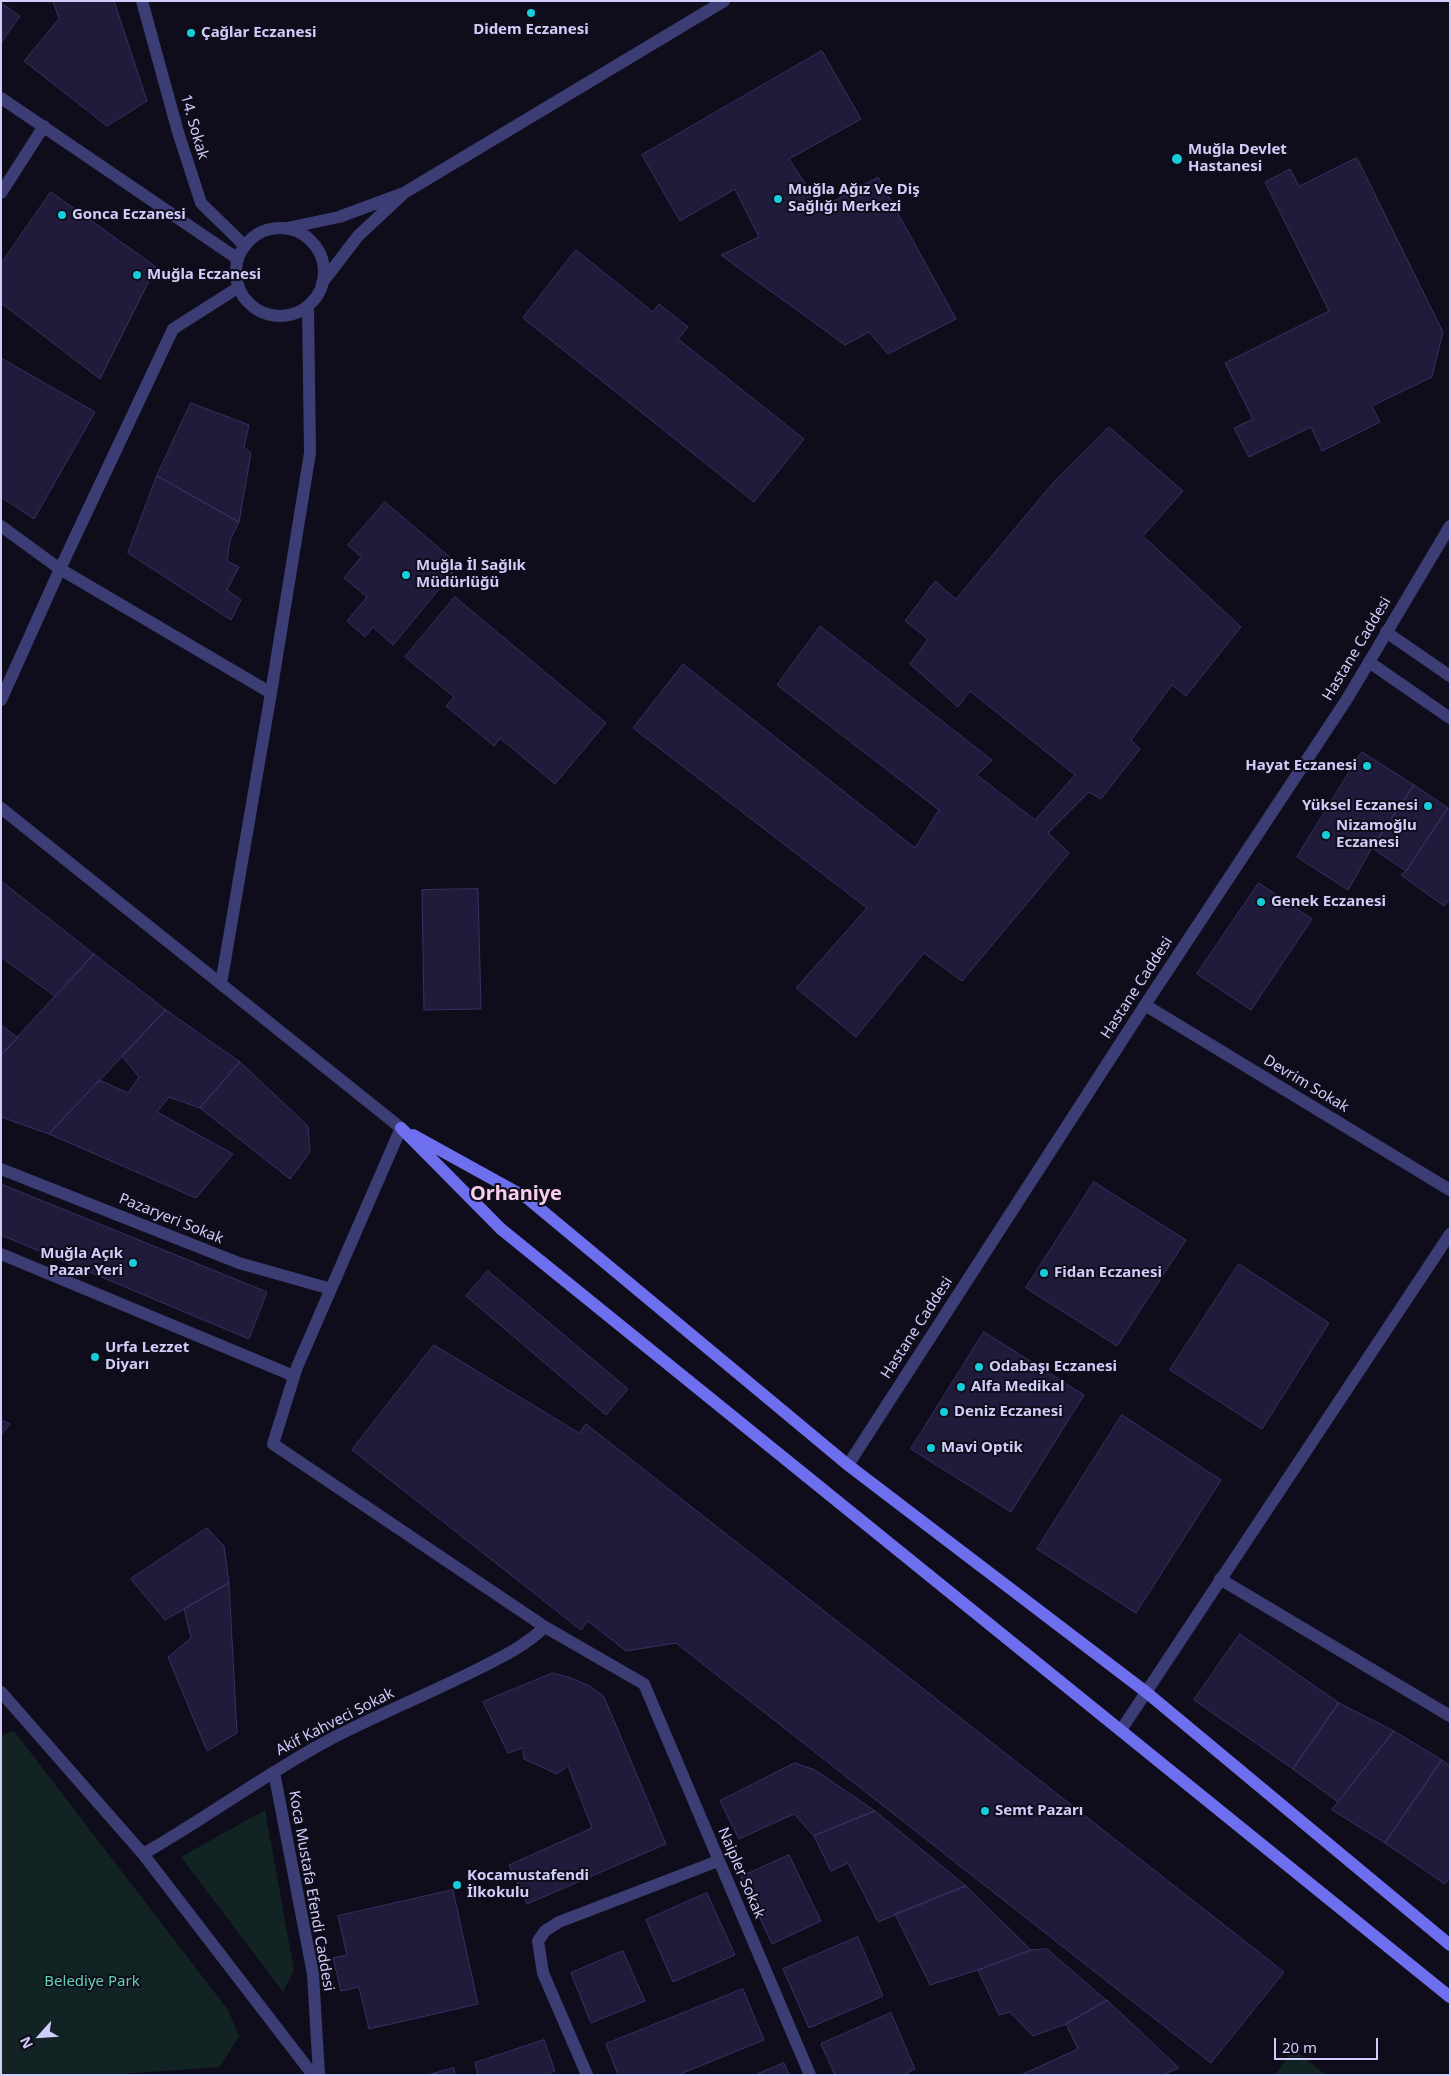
<!DOCTYPE html>
<html>
<head>
<meta charset="utf-8">
<style>
	body { margin:0 }
	#map { position:relative; width:1451px; height:2076px; overflow:hidden; background:#0f0d1b; font-family:"Noto Sans",sans-serif }
	canvas { display:block }
	.frame { position:absolute; inset:0; border:2px solid #d0cdfa; pointer-events:none }
	.north { position:absolute; left:15px; top:2011px; width:50px; height:50px; -webkit-text-stroke:4px #0f0d1b; paint-order:stroke; rotate:244deg; font-size:14px; font-weight:700; line-height:20px; text-align:center; color:#d0cdfa }
	.north::after { content:''; display:block; margin:auto; width:18px; height:22px; background:#d0cdfa; clip-path:polygon(50% 0,100% 100%,50% 72%,0 100%) }
	.scale { position:absolute; left:1274px; top:2038px; width:104px; height:22px; box-sizing:border-box; border:2px solid #d0cdfa; border-top:0; padding-left:6px; font-size:15px; line-height:18px; white-space:nowrap; color:#d0cdfa; -webkit-text-stroke:4px #0f0d1b; paint-order:stroke }
</style>
</head>
<body>
<div id="map">
<canvas width="1451" height="2076"></canvas>
<div class="frame"></div>
<div class="north">N</div>
<div class="scale">20 m</div>
</div>
<script>
const context = document.querySelector('canvas').getContext('2d');
context.lineJoin = 'round';
function fillPath(path, color) {
  context.fillStyle = color;
  context.fill(path, 'evenodd');
}
function trace(path, color, width, dash) {
  context.strokeStyle = color;
  context.lineWidth = width;
  context.lineCap = dash ? 'butt' : 'round';
  context.setLineDash(dash || []);
  context.stroke(path);
}
function label(font, color, halo, rows, align = 'center') {
  context.font = font + ' "Noto Sans",sans-serif';
  context.lineWidth = 4;
  context.setLineDash([]);
  context.textBaseline = 'middle';
  context.strokeStyle = halo;
  context.fillStyle = color;
  for (const [text, x, y, turn = 0] of rows) {
    context.save();
    context.translate(x, y);
    context.rotate((+turn || 0) * Math.PI / 180);
    context.textAlign = isNaN(turn) ? turn : align;
    if (halo) context.strokeText(text, 0, 0);
    context.fillText(text, 0, 0);
    context.restore();
  }
}
fillPath(new Path2D(`
	M 14,1731 L 228,2010 L 239,2036 L 220,2067 L 107,2075 L 1,2075 L 1,1735 Z
	M 265,1810 L 294,1970 L 283,1992 L 181,1857 Z
	M 1294,2050 L 1326,2075 L 1275,2075 Z`), '#112423');
const building = new Path2D(`
	M 53,1 L 114,1 L 147,101 L 107,126 L 24,61 L 59,19 Z
	M 1,3 L 20,16 L 1,43 Z
	M 822,51 L 861,119 L 789,159 L 821,208 L 878,177 L 956,319 L 888,354 L 869,332 L 845,345 L 721,255 L 759,237 L 735,189 L 680,221 L 642,155 Z
	M 1357,158 L 1443,332 L 1432,377 L 1372,406 L 1380,422 L 1322,451 L 1311,427 L 1249,457 L 1234,428 L 1253,419 L 1225,363 L 1329,311 L 1265,182 L 1290,169 L 1299,186 Z
	M 51,192 L 156,267 L 100,379 L 1,303 L 1,264 Z
	M 576,250 L 653,312 L 659,304 L 688,327 L 678,339 L 804,439 L 754,502 L 523,318 Z
	M 1,358 L 95,412 L 34,519 L 1,497 Z
	M 191,403 L 249,425 L 244,447 L 251,453 L 239,522 L 157,476 Z
	M 1109,427 L 1183,491 L 1143,536 L 1241,627 L 1186,696 L 1172,685 L 1131,740 L 1140,749 L 1101,799 L 1089,792 L 1048,833 L 1069,853 L 962,981 L 924,953 L 856,1037 L 796,988 L 867,908 L 633,728 L 683,664 L 915,848 L 939,810 L 777,685 L 820,626 L 992,760 L 977,775 L 1035,820 L 1075,775 L 970,691 L 958,707 L 910,664 L 928,639 L 905,621 L 935,581 L 956,599 L 1053,483 Z
	M 157,476 L 239,522 L 230,540 L 227,561 L 239,567 L 227,590 L 241,600 L 231,620 L 128,553 Z
	M 385,502 L 459,565 L 393,645 L 373,627 L 365,637 L 347,621 L 367,597 L 344,578 L 361,557 L 348,545 Z
	M 455,597 L 606,723 L 555,784 L 500,738 L 494,746 L 446,706 L 454,697 L 405,657 Z
	M 1362,752 L 1414,785 L 1372,848 L 1348,890 L 1297,857 Z
	M 1414,785 L 1448,808 L 1406,871 L 1372,848 Z
	M 1448,808 L 1450,810 L 1450,899 L 1444,906 L 1401,875 L 1406,871 Z
	M 1,881 L 94,954 L 56,997 L 1,957 Z
	M 1259,883 L 1312,919 L 1251,1010 L 1197,974 Z
	M 478,889 L 481,1009 L 424,1010 L 422,890 Z
	M 94,954 L 166,1010 L 49,1134 L 1,1117 L 1,1055 Z
	M 166,1010 L 240,1062 L 200,1108 L 169,1097 L 157,1112 L 233,1154 L 196,1198 L 49,1134 L 99,1080 L 128,1093 L 139,1077 L 122,1056 Z
	M 1,1025 L 18,1038 L 1,1055 Z
	M 240,1062 L 308,1126 L 310,1152 L 290,1179 L 200,1108 Z
	M 1094,1182 L 1186,1240 L 1117,1346 L 1026,1288 Z
	M 1,1184 L 267,1292 L 249,1339 L 1,1235 Z
	M 1239,1264 L 1329,1323 L 1262,1429 L 1170,1370 Z
	M 488,1271 L 628,1389 L 606,1415 L 466,1296 Z
	M 984,1332 L 1084,1395 L 1011,1512 L 911,1449 Z
	M 434,1345 L 579,1433 L 586,1424 L 1284,1972 L 1211,2063 L 676,1643 L 626,1651 L 588,1621 L 581,1630 L 352,1450 Z
	M 1122,1415 L 1221,1480 L 1136,1613 L 1037,1549 Z
	M 1,1420 L 10,1424 L 1,1435 Z
	M 207,1528 L 224,1546 L 229,1583 L 165,1620 L 131,1579 Z
	M 229,1583 L 237,1733 L 207,1751 L 168,1657 L 191,1638 L 184,1609 Z
	M 1240,1634 L 1339,1703 L 1293,1769 L 1194,1700 Z
	M 553,1673 L 568,1677 L 590,1686 L 604,1697 L 666,1844 L 527,1904 L 509,1865 L 592,1828 L 568,1766 L 557,1774 L 524,1759 L 523,1748 L 508,1753 L 483,1702 Z
	M 1339,1703 L 1394,1731 L 1338,1802 L 1293,1769 Z
	M 1394,1731 L 1442,1760 L 1385,1843 L 1332,1810 Z
	M 1442,1760 L 1450,1766 L 1450,1877 L 1445,1884 L 1385,1843 Z
	M 795,1763 L 815,1770 L 875,1811 L 814,1836 L 794,1814 L 739,1839 L 720,1801 Z
	M 875,1811 L 966,1886 L 878,1922 L 848,1863 L 831,1871 L 814,1836 Z
	M 789,1855 L 821,1921 L 772,1944 L 741,1877 Z
	M 966,1886 L 1031,1950 L 978,1970 L 930,1985 L 895,1914 Z
	M 453,1890 L 478,2004 L 369,2029 L 359,1987 L 341,1991 L 333,1958 L 347,1955 L 338,1916 Z
	M 707,1893 L 735,1955 L 673,1982 L 646,1920 Z
	M 858,1937 L 883,1996 L 809,2028 L 783,1969 Z
	M 1047,1949 L 1107,2001 L 1066,2024 L 1033,2036 L 1010,2012 L 999,2015 L 978,1970 L 1031,1950 Z
	M 623,1951 L 645,2001 L 591,2023 L 571,1973 Z
	M 743,1989 L 764,2040 L 678,2075 L 618,2075 L 606,2044 Z
	M 1107,2000 L 1179,2068 L 1162,2075 L 1021,2075 L 1078,2049 L 1066,2024 Z
	M 891,2013 L 915,2069 L 903,2075 L 835,2075 L 821,2044 Z
	M 544,2040 L 555,2071 L 545,2075 L 478,2075 L 475,2063 Z
	M 784,2063 L 789,2075 L 755,2075 Z
	M 454,2068 L 455,2075 L 428,2075 Z`);
fillPath(building, '#201b3a');
trace(building, '#383063', 1);
trace(new Path2D(`
	M 142,1 L 178,132 L 201,203 L 245,246
	M 1,98 L 238,259
	M 1,193 L 44,126
	M 1,526 L 60,569 L 271,693
	M 1386,632 L 1450,676
	M 1369,662 L 1450,718
	M 1,700 L 60,569 L 173,329 L 239,287
	M 221,984 L 271,693 L 310,453 L 308,306
	M 1145,1005 L 1450,1190
	M 401,1128 L 297,1367 L 273,1444 L 545,1627 L 644,1684 L 810,2075
	M 1,1169 L 239,1263 L 331,1289
	M 1,1254 L 294,1376
	M 1220,1579 L 1450,1716
	M 1,1692 L 143,1854 L 313,2075
	M 1121,1730 L 1450,1234
	M 274,1772 L 313,1974 L 319,2075
	M 143,1854 C 206,1818 264,1775 327,1741 C 376,1715 429,1694 478,1669 C 504,1656 523,1647 545,1627
	M 587,2075 L 543,1973 L 538,1941 L 545,1931 L 559,1922 L 718,1861`), '#3d3d75', 12);
trace(new Path2D(`
	M 404,193 L 724,1
	M 287,228 L 339,217 L 404,193 L 358,236 L 322,283
	M236 272a44 44 0 1 1 88 0a44 44 0 1 1-88 0Z
	M 1,808 L 401,1128
	M 848,1465 L 1145,1005 L 1347,699 L 1450,526`), '#3d3d75', 12);
trace(new Path2D(`
	M 401,1128 L 501,1229 L 1450,1997
	M 413,1135 L 527,1198 L 848,1465 L 1146,1692 L 1450,1945`), '#6e6fef', 12);
for (const [x, y, r, color] of [
	[531,13,5,"#18cdda"],
	[191,33,5,"#18cdda"],
	[1177,159,6,"#18cdda"],
	[778,199,5,"#18cdda"],
	[62,215,5,"#18cdda"],
	[137,275,5,"#18cdda"],
	[406,575,5,"#18cdda"],
	[1367,766,5,"#18cdda"],
	[1428,806,5,"#18cdda"],
	[1326,835,5,"#18cdda"],
	[1261,902,5,"#18cdda"],
	[133,1263,5,"#18cdda"],
	[1044,1273,5,"#18cdda"],
	[95,1357,5,"#18cdda"],
	[979,1367,5,"#18cdda"],
	[961,1387,5,"#18cdda"],
	[944,1412,5,"#18cdda"],
	[931,1448,5,"#18cdda"],
	[985,1811,5,"#18cdda"],
	[457,1885,5,"#18cdda"]
]) {
  const dot = new Path2D();
  dot.arc(x, y, r, 0, 2 * Math.PI);
  context.fillStyle = color;
  context.fill(dot);
  trace(dot, '#0f0d1b', 2);
}
label('bold 15px', '#d0cdfa', '#0f0d1b', [
	["Didem Eczanesi",531,30,"center"],
	["Çağlar Eczanesi",201,33],
	["Muğla Devlet",1188,150],
	["Hastanesi",1188,167],
	["Muğla Ağız Ve Diş",788,190],
	["Sağlığı Merkezi",788,207],
	["Gonca Eczanesi",72,215],
	["Muğla Eczanesi",147,275],
	["Muğla İl Sağlık",416,566],
	["Müdürlüğü",416,583],
	["Hayat Eczanesi",1357,766,"right"],
	["Yüksel Eczanesi",1418,806,"right"],
	["Nizamoğlu",1336,826],
	["Eczanesi",1336,843],
	["Genek Eczanesi",1271,902],
	["Muğla Açık",123,1254,"right"],
	["Pazar Yeri",123,1271,"right"],
	["Fidan Eczanesi",1054,1273],
	["Urfa Lezzet",105,1348],
	["Diyarı",105,1365],
	["Odabaşı Eczanesi",989,1367],
	["Alfa Medikal",971,1387],
	["Deniz Eczanesi",954,1412],
	["Mavi Optik",941,1448],
	["Semt Pazarı",995,1811],
	["Kocamustafendi",467,1876],
	["İlkokulu",467,1893]
], 'left');
label('15px', '#d0cdfa', '#0f0d1b', [
	["14. Sokak",194,127,74],
	["Hastane Caddesi",1357,649,-59],
	["Hastane Caddesi",1137,988,-57],
	["Devrim Sokak",1306,1084,31],
	["Pazaryeri Sokak",171,1219,22],
	["Hastane Caddesi",917,1328,-57],
	["Akif Kahveci Sokak",335,1722,-27],
	["Naipler Sokak",741,1873,67],
	["Koca Mustafa Efendi Caddesi",311,1891,80]
]);
label('15px', '#62d0b1', '#0f0d1b', [
	["Belediye Park",92,1982]
]);
label('bold 20px', '#faceeb', '#0f0d1b', [
	["Orhaniye",516,1194]
]);
</script>
</body>
</html>
